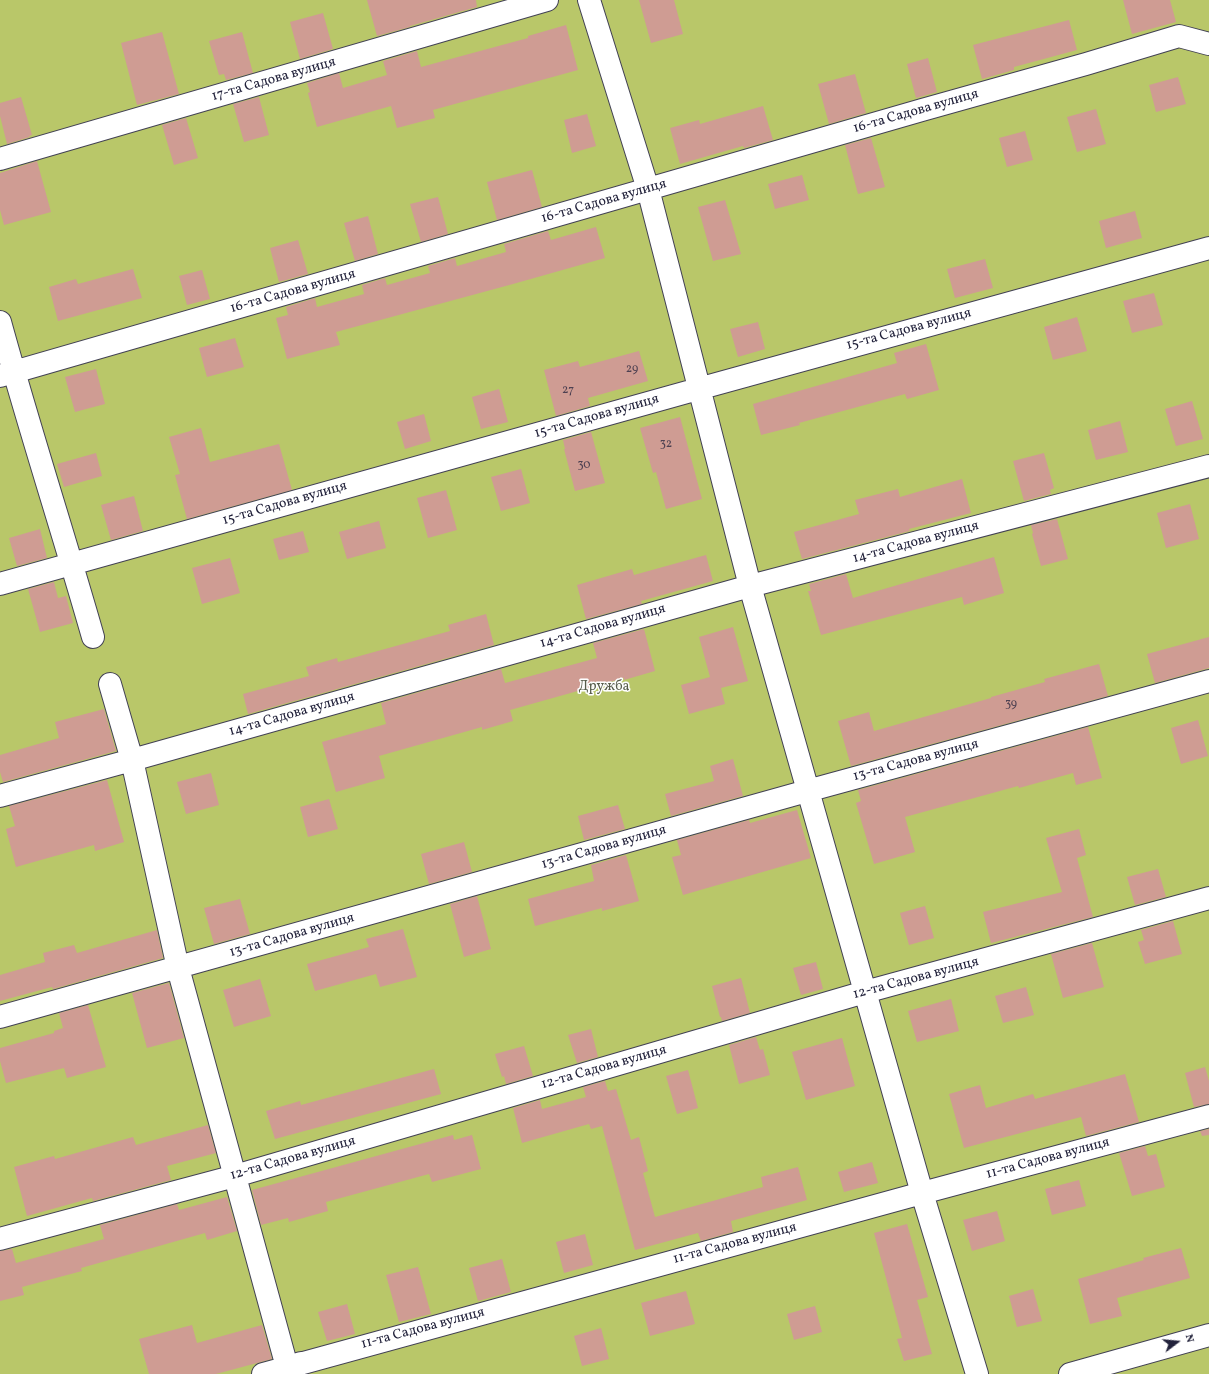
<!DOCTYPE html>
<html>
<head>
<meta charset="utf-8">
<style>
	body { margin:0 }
	#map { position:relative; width:1209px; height:1374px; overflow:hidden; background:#f4f1e1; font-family:Vollkorn,serif }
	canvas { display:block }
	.north { position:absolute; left:1157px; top:1322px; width:40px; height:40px; -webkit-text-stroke:3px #fff; paint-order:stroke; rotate:74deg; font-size:11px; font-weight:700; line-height:16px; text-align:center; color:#22223b }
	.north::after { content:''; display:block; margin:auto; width:14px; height:18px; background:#22223b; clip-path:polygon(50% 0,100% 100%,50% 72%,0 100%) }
</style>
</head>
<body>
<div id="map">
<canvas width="1209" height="1374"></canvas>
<div class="north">N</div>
</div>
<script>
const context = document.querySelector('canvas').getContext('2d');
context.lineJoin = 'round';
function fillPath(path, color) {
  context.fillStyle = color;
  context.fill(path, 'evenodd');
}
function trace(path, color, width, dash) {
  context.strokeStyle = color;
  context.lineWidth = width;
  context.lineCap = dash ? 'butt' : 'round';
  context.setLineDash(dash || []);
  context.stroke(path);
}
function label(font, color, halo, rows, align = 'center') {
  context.font = font + ' Vollkorn,serif';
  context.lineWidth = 3;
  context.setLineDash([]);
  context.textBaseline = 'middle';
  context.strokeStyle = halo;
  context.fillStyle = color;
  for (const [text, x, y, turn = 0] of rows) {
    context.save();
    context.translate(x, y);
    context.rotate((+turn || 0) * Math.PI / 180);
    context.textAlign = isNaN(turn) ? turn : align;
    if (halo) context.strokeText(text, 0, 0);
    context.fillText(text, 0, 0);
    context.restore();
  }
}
fillPath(new Path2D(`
	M 0,0 L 1209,0 L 1209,1374 L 0,1374 Z`), '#b9c769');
fillPath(new Path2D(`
	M 367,0 L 476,0 L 477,7 L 410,26 L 410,27 L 377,36 Z
	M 639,0 L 674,0 L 683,34 L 651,43 Z
	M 1123,0 L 1170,0 L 1176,22 L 1132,34 Z
	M 323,13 L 333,49 L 300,59 L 290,22 Z
	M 1069,20 L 1077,50 L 1014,67 L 1014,70 L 982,79 L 973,45 Z
	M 566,25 L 578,70 L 433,110 L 435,118 L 397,128 L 391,106 L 317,127 L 308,93 L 310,92 L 307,83 L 339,73 L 343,88 L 387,75 L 383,61 L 417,51 L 421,67 L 528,38 L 528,36 Z
	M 162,32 L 179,94 L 137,105 L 121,43 Z
	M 242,32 L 253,73 L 226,80 L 224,74 L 219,75 L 209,41 Z
	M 928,58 L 937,92 L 916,98 L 907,64 Z
	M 855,74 L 866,113 L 829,124 L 818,84 Z
	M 1178,77 L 1186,104 L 1156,112 L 1149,85 Z
	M 21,97 L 32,135 L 29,136 L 30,137 L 7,144 L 0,116 L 0,103 Z
	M 259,97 L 269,135 L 244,142 L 233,104 Z
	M 763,106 L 773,140 L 744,148 L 743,146 L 680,164 L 670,128 L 699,120 L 700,124 Z
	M 1096,109 L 1106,144 L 1077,152 L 1067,117 Z
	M 587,114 L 596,146 L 572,153 L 564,120 Z
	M 186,118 L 198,158 L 174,165 L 162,125 Z
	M 1025,131 L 1033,160 L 1007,167 L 999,138 Z
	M 871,138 L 885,187 L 858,194 L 845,145 Z
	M 37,161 L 51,212 L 4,225 L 0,210 L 0,173 Z
	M 532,170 L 542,207 L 497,220 L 487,182 Z
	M 802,175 L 809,200 L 775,209 L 768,184 Z
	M 438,197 L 448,234 L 421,242 L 410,204 Z
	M 725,200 L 741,254 L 713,261 L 698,207 Z
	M 1135,211 L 1142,238 L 1106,248 L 1099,221 Z
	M 368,216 L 378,254 L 355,261 L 344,223 Z
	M 596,227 L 605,258 L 513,284 L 336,332 L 340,345 L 287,359 L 276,318 L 288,315 L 286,307 L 315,298 L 317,307 L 364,294 L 362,285 L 385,278 L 387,285 L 430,273 L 428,266 L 455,258 L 457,266 L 506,252 L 504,244 L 548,231 L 551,240 Z
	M 298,240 L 308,274 L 279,282 L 270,248 Z
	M 985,259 L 993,288 L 955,298 L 947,269 Z
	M 133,269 L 142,298 L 58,321 L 49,287 L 76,279 L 78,284 Z
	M 202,270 L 210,299 L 187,305 L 179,276 Z
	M 1154,293 L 1163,325 L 1132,333 L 1123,301 Z
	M 1077,317 L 1087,351 L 1053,360 L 1044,327 Z
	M 758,322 L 765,349 L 738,357 L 730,329 Z
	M 235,338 L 244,367 L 207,377 L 199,348 Z
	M 926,344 L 939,390 L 907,399 L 905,394 L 799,423 L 800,425 L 761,435 L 753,404 L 897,363 L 894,353 Z
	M 639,351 L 648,381 L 588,398 L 590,406 L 556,416 L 544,370 L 578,361 L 580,367 Z
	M 96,369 L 105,404 L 75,412 L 65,377 Z
	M 499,389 L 508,422 L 481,429 L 472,397 Z
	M 1192,401 L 1203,439 L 1176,446 L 1165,409 Z
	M 424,414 L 431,441 L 405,449 L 397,422 Z
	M 680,417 L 702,499 L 666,509 L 656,472 L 653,473 L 640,428 Z
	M 1120,421 L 1128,452 L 1096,460 L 1088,430 Z
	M 201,428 L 210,462 L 279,444 L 292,490 L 187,519 L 175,475 L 180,474 L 169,437 Z
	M 591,432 L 605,483 L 575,491 L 564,449 L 565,449 L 563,440 Z
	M 96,453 L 102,476 L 64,487 L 57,464 Z
	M 1044,453 L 1054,488 L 1050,490 L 1051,494 L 1024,501 L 1013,461 Z
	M 521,469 L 530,503 L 501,511 L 491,477 Z
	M 962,479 L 971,513 L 909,529 L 910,531 L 802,559 L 794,532 L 859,514 L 855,500 L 898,489 L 900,497 Z
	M 446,490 L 457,530 L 428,538 L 417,498 Z
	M 134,496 L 143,531 L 111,540 L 101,505 Z
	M 1190,504 L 1199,539 L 1166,548 L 1157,513 Z
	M 1057,519 L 1068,559 L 1041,566 L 1032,534 L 1033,533 L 1031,525 Z
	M 379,521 L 386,548 L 347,559 L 339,532 Z
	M 40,529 L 47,558 L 17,566 L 9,538 Z
	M 303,531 L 309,552 L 279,560 L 273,539 Z
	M 706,555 L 713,581 L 641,601 L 642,604 L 586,619 L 577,585 L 632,569 L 634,575 Z
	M 994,557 L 1004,593 L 964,605 L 962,597 L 821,635 L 808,591 L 811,591 L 809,584 L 846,574 L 853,598 Z
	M 230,558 L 240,593 L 202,604 L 192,568 Z
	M 54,582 L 58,598 L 66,596 L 73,623 L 40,632 L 28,589 Z
	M 486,614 L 494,645 L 248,714 L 243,694 L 309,676 L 306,667 L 337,658 L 338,662 L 450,631 L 448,625 Z
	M 733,627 L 748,681 L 721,688 L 725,704 L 689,714 L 681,685 L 710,677 L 699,637 Z
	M 644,629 L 655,671 L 624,680 L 624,678 L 510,710 L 513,721 L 482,730 L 482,727 L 379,756 L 385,778 L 336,792 L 322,742 L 386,724 L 381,703 L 501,669 L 505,683 L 597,658 L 593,643 Z
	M 1209,637 L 1209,668 L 1155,683 L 1147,654 Z
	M 1099,664 L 1108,696 L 851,766 L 838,721 L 869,712 L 874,731 L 991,698 L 991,697 L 1045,682 L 1044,679 Z
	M 104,709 L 116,751 L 3,782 L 0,772 L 0,755 L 59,738 L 55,722 Z
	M 1198,720 L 1208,756 L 1181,764 L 1171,728 Z
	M 1088,727 L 1102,778 L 1076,785 L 1073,773 L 1019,788 L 1018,786 L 905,817 L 915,852 L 874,864 L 856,803 L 861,801 L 858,790 Z
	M 733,759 L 743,796 L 671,816 L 665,794 L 714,781 L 710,766 Z
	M 211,773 L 219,805 L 186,814 L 177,782 Z
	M 107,780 L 124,842 L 95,851 L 94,845 L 16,867 L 6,829 L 15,826 L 9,806 Z
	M 329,799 L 338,829 L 308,837 L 300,807 Z
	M 618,805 L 625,829 L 584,840 L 578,816 Z
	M 797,810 L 811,858 L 683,895 L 672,857 L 681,855 L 677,840 L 749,820 L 750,823 Z
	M 1079,829 L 1086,855 L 1077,858 L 1093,917 L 991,943 L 983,912 L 1062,892 L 1046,838 Z
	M 464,842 L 472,872 L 429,884 L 421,854 Z
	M 626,855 L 639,901 L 602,911 L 602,908 L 535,926 L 528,899 L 594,881 L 591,865 Z
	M 1158,869 L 1166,897 L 1135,905 L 1127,877 Z
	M 477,896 L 491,949 L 464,957 L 450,904 Z
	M 240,899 L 250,934 L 214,944 L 204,908 Z
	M 925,906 L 934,938 L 909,945 L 900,913 Z
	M 1173,921 L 1182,954 L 1145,964 L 1138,942 L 1144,940 L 1141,930 Z
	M 403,929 L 417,977 L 380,987 L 376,974 L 315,991 L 307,964 L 369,947 L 366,939 Z
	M 157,930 L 163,958 L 53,989 L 52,987 L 0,1001 L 0,975 L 45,962 L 43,953 L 74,945 L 77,953 Z
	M 1092,943 L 1104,987 L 1063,998 L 1051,954 Z
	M 816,962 L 823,989 L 801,995 L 793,968 Z
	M 741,978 L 750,1013 L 722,1021 L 721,1017 L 720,1017 L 712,986 Z
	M 260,979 L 271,1016 L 234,1027 L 223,990 Z
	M 169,983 L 184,1038 L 147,1048 L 132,993 Z
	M 1026,987 L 1034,1015 L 1003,1023 L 995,996 Z
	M 951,999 L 959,1031 L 917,1042 L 908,1011 Z
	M 88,1005 L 106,1067 L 67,1078 L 64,1068 L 6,1083 L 0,1061 L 0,1048 L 54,1033 L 54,1031 L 63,1028 L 59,1013 Z
	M 591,1029 L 598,1057 L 577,1063 L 568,1035 Z
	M 756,1037 L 760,1050 L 763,1049 L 770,1075 L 739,1084 L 729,1045 Z
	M 842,1038 L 855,1086 L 806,1100 L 792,1052 Z
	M 524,1046 L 533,1076 L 506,1084 L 504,1076 L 502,1077 L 495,1054 Z
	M 1205,1067 L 1209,1081 L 1209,1104 L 1194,1107 L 1185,1073 Z
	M 434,1069 L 441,1094 L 275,1139 L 266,1111 L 300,1101 L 301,1105 Z
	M 688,1070 L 698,1108 L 677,1114 L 666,1076 Z
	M 1125,1074 L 1139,1122 L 1086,1136 L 1081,1117 L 964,1148 L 949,1094 L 980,1085 L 986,1108 L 1033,1094 L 1035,1099 Z
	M 605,1081 L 608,1091 L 616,1089 L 631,1140 L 639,1137 L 648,1171 L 643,1173 L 655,1217 L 763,1187 L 761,1177 L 798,1167 L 807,1200 L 731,1221 L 733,1232 L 701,1241 L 698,1233 L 635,1250 L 602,1126 L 591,1129 L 589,1124 L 522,1143 L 513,1108 L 540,1100 L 542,1109 L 586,1097 L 583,1087 Z
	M 208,1125 L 216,1153 L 167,1166 L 171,1180 L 93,1201 L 92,1198 L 27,1216 L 14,1167 L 54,1156 L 55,1159 L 133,1137 L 136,1145 Z
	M 1209,1129 L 1209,1135 L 1202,1136 L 1200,1131 Z
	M 453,1135 L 454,1140 L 472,1135 L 481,1169 L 432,1182 L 429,1174 L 326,1202 L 328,1211 L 289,1222 L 288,1218 L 261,1225 L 252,1190 Z
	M 1145,1146 L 1148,1156 L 1156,1154 L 1165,1187 L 1132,1196 L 1119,1153 Z
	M 872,1162 L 878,1183 L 844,1192 L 838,1172 Z
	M 1079,1180 L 1086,1206 L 1052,1215 L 1045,1189 Z
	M 227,1197 L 237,1231 L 207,1240 L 205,1233 L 81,1268 L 82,1271 L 22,1287 L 24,1295 L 0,1301 L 0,1251 L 12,1249 L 16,1263 L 104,1239 L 100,1225 L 177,1204 L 179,1210 Z
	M 997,1211 L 1005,1241 L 972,1251 L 963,1220 Z
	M 907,1224 L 928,1297 L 917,1300 L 932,1354 L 904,1361 L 897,1339 L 902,1338 L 874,1233 Z
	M 585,1234 L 593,1265 L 564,1273 L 556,1242 Z
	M 1181,1248 L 1190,1278 L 1117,1298 L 1122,1316 L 1090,1324 L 1078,1279 L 1144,1260 L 1143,1258 Z
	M 502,1259 L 511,1292 L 478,1301 L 469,1268 Z
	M 418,1267 L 431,1314 L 399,1322 L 386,1275 Z
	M 1033,1289 L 1042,1321 L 1017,1327 L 1009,1296 Z
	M 686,1291 L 695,1324 L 650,1336 L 641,1303 Z
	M 347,1304 L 355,1334 L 327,1341 L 318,1312 Z
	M 815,1306 L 822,1332 L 794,1340 L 787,1314 Z
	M 192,1325 L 197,1343 L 262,1325 L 272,1359 L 216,1374 L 149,1374 L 139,1339 Z
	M 601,1328 L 609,1359 L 582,1366 L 574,1336 Z`), '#cf9c93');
const minor = new Path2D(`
	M 589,0 L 648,189 L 750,586 L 922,1193 L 977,1374
	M 0,159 L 547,0
	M 0,322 C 29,428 63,532 93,637
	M 0,376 L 922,110 L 1086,64 L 1179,36 L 1209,44
	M 0,584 L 698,389 L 1209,248
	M 110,684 L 132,760 L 178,968 L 287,1367 L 301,1363
	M 0,796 L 132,760 L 750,586 L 1209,466
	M 0,1017 L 807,791 L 1209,681
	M 0,1239 L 235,1176 L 865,992 L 1209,898
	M 263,1374 L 922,1193 L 1209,1116
	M 1070,1374 L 1209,1335`);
trace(minor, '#424154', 24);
trace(minor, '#fff', 22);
label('12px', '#4d4051', null, [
	["29",632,370],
	["27",568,391],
	["32",666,445],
	["30",584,466],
	["39",1011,705]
]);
label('14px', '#22223b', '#fff', [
	["17-та Садова вулиця",274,80,-16],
	["16-та Садова вулиця",916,112,-16],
	["16-та Садова вулиця",604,202,-16],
	["16-та Садова вулиця",293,292,-16],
	["15-та Садова вулиця",909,330,-15],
	["15-та Садова вулиця",597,417,-16],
	["15-та Садова вулиця",285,504,-16],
	["14-та Садова вулиця",916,543,-15],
	["14-та Садова вулиця",603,627,-16],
	["14-та Садова вулиця",292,715,-16],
	["13-та Садова вулиця",916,761,-15],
	["13-та Садова вулиця",604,848,-16],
	["13-та Садова вулиця",292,936,-16],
	["12-та Садова вулиця",916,979,-15],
	["12-та Садова вулиця",604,1068,-16],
	["12-та Садова вулиця",293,1159,-16],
	["11-та Садова вулиця",1048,1159,-15],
	["11-та Садова вулиця",735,1244,-15],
	["11-та Садова вулиця",423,1329,-15]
]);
label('14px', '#575c4b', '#fff', [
	["Дружба",604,687]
]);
</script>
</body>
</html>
